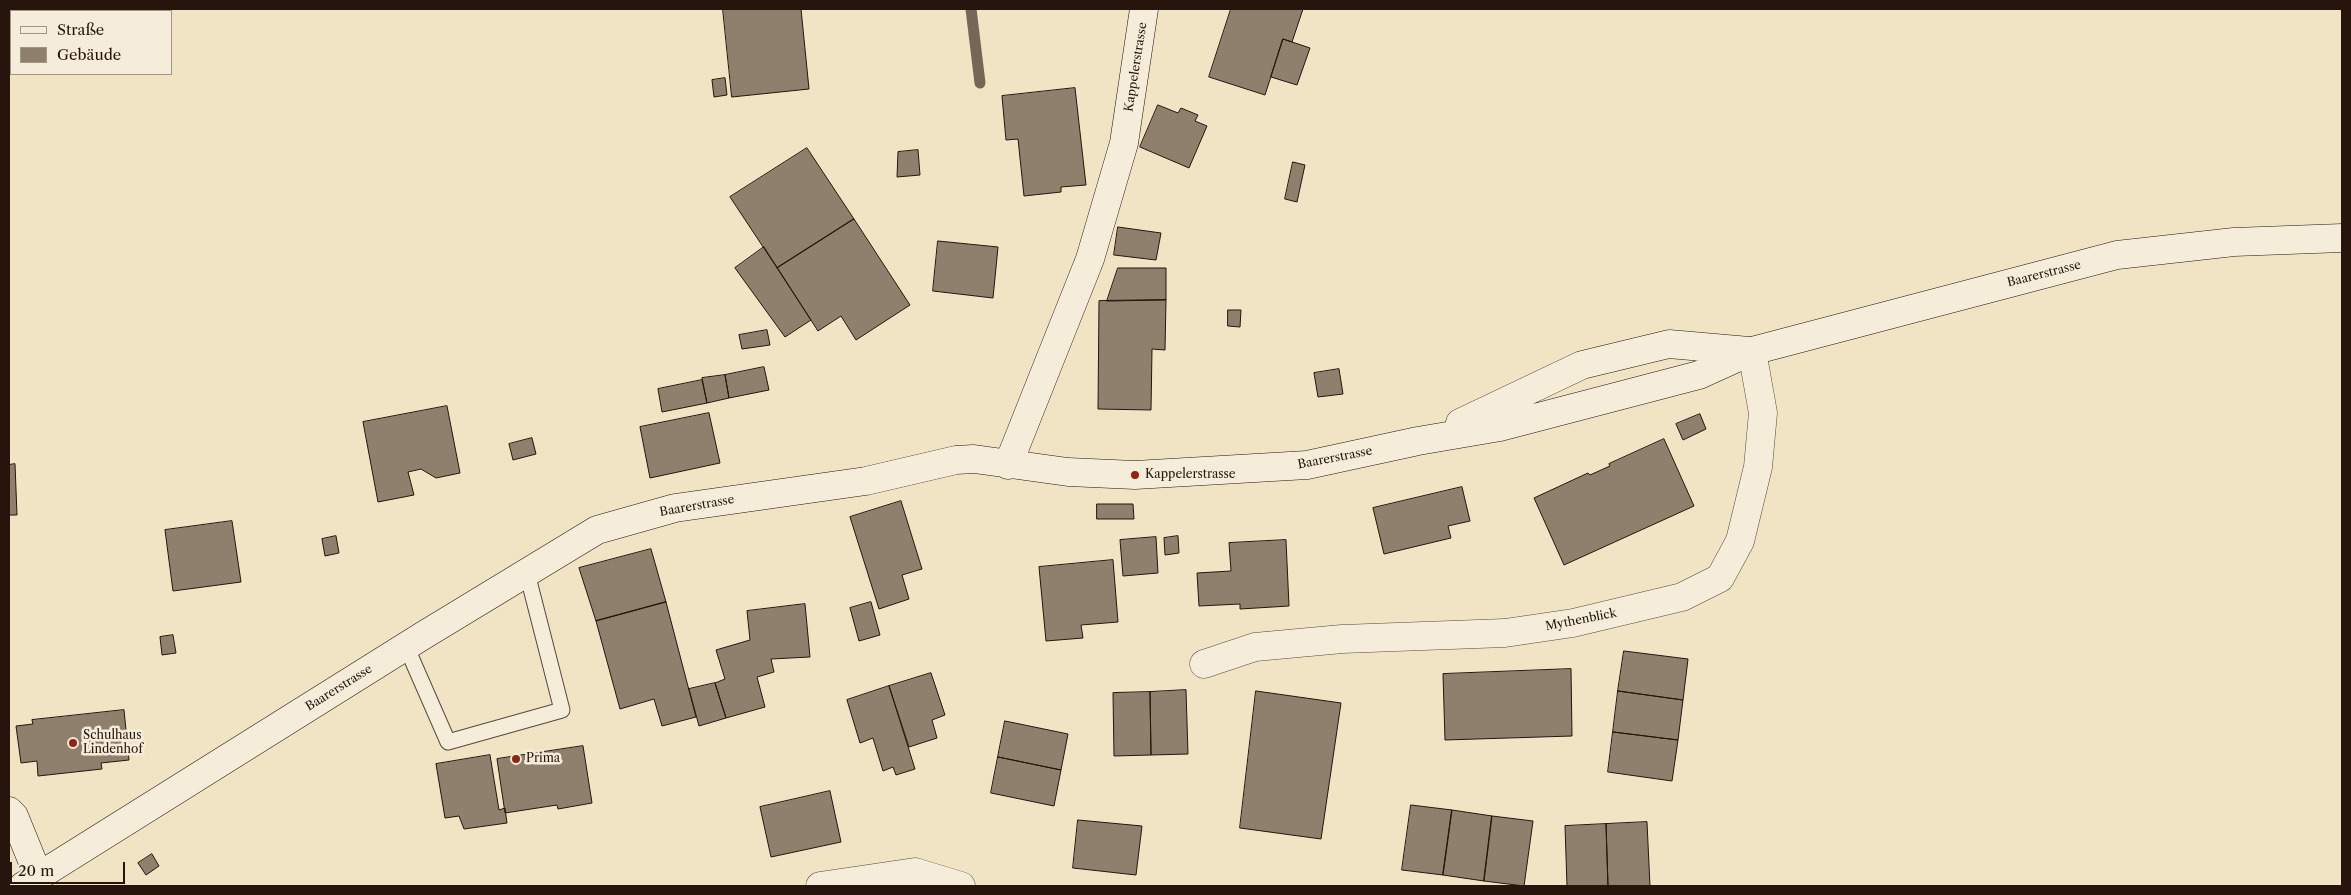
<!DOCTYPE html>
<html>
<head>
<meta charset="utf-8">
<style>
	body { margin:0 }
	#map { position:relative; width:2351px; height:895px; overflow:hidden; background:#f0e4c5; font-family:"Libre Caslon Text",serif }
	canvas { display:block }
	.frame { position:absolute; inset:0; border:10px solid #26140d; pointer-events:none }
	.legend { position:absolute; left:10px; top:10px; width:162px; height:65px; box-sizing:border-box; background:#f5edd9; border:1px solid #a29687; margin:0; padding:6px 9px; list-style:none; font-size:15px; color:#26140d }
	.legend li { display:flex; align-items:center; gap:10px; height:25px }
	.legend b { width:25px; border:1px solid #a29687 }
	.scale { position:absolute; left:10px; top:862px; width:115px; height:22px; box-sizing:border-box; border:2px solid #26140d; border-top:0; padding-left:6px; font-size:15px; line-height:18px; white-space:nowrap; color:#26140d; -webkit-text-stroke:4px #f5edd9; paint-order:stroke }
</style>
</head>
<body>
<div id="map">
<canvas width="2351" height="895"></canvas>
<div class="frame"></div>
<ul class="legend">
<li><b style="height:6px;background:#f5edd9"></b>Straße</li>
<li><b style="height:14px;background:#8f806d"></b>Gebäude</li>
</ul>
<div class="scale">20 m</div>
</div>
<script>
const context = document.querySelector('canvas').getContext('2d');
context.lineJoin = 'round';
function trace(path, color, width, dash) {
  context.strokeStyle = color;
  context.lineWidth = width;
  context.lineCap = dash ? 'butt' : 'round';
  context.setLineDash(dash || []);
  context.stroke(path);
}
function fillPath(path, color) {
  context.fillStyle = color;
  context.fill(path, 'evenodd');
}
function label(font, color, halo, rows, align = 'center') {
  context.font = font + ' "Libre Caslon Text",serif';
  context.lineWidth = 5;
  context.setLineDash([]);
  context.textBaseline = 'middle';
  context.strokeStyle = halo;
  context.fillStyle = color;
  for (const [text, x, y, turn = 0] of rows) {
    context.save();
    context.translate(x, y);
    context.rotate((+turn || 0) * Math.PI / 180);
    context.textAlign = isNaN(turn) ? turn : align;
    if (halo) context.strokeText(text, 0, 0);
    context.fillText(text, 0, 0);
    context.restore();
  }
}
trace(new Path2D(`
	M 971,9 L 980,83`), '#766656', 11);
const building = new Path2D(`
	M 723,9 L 801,9 L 809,89 L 732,97 Z
	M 1231,9 L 1303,9 L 1292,42 L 1283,39 L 1265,95 L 1209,77 Z
	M 1283,39 L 1310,48 L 1297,85 L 1271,77 Z
	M 725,78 L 727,95 L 714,97 L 712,80 Z
	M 1075,88 L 1086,185 L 1061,187 L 1061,192 L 1024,196 L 1018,139 L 1006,140 L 1002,96 Z
	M 1158,105 L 1178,113 L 1181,108 L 1198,115 L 1195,121 L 1207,126 L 1189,168 L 1140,147 Z
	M 807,148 L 854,219 L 777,268 L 730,197 Z
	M 918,150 L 920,175 L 897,177 L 898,152 Z
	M 1293,162 L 1305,165 L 1297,202 L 1285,199 Z
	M 854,219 L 910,305 L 856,340 L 841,316 L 818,331 L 777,268 Z
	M 1118,227 L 1161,233 L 1156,260 L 1114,255 Z
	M 938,241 L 998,247 L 993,298 L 933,291 Z
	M 764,247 L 811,320 L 785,337 L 735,268 Z
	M 1118,268 L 1166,268 L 1166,300 L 1107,301 Z
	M 1166,300 L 1165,350 L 1152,349 L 1151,410 L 1098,409 L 1099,301 Z
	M 1228,310 L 1241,310 L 1240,327 L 1228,326 Z
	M 767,330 L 770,345 L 742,349 L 739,335 Z
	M 764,367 L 769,390 L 729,398 L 725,375 Z
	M 1339,369 L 1343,394 L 1318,397 L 1314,373 Z
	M 725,375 L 729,398 L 707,403 L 702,378 Z
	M 702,380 L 707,403 L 662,412 L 658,389 Z
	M 447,406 L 460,473 L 436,478 L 421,469 L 408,472 L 414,495 L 378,502 L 363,422 Z
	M 709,413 L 720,463 L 650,478 L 640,427 Z
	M 1700,414 L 1706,429 L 1683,440 L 1676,424 Z
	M 532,438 L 536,454 L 513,460 L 509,444 Z
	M 1664,439 L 1694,506 L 1564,565 L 1534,498 L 1588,473 L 1590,475 L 1610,466 L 1609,464 Z
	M 15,464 L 17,515 L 9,515 L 9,465 Z
	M 1462,487 L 1470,521 L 1448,526 L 1451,538 L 1384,554 L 1373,508 Z
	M 901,501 L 922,569 L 902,575 L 909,599 L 879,609 L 850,517 Z
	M 1097,504 L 1133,504 L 1134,519 L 1097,519 Z
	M 232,521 L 241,582 L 173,591 L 165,530 Z
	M 336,536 L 339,553 L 325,556 L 322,539 Z
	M 1178,536 L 1179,553 L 1165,555 L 1164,538 Z
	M 1156,537 L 1158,573 L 1123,576 L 1120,540 Z
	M 1286,540 L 1289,606 L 1240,609 L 1240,604 L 1199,606 L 1197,573 L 1231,571 L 1229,543 Z
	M 651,549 L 666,602 L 596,621 L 579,568 Z
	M 1113,560 L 1118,622 L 1081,625 L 1083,638 L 1046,641 L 1039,567 Z
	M 666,602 L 696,717 L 662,726 L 654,699 L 620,709 L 596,621 Z
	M 871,602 L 880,635 L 859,641 L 850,608 Z
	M 805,604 L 810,657 L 771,659 L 774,672 L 757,677 L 765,707 L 726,718 L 715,683 L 725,679 L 716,650 L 750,640 L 747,611 Z
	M 173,635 L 176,653 L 162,655 L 160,637 Z
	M 1624,651 L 1688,659 L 1683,700 L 1618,691 Z
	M 1571,669 L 1572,736 L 1445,740 L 1443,674 Z
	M 931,673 L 945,715 L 932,720 L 937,738 L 909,747 L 889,686 Z
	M 715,683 L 726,718 L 699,726 L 689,689 Z
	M 889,686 L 915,769 L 896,775 L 893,767 L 883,771 L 873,738 L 860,743 L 847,700 Z
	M 1186,690 L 1188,754 L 1151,755 L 1150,692 Z
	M 1256,691 L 1341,703 L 1321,839 L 1240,828 Z
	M 1618,691 L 1683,700 L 1678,740 L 1613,732 Z
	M 1150,692 L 1151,755 L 1114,756 L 1113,693 Z
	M 124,710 L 129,760 L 101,763 L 102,769 L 38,776 L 37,761 L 21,763 L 16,726 L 33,724 L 32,720 Z
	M 1005,721 L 1068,734 L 1061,770 L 998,757 Z
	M 1613,732 L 1678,740 L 1672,781 L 1608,772 Z
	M 583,746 L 592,803 L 558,809 L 557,805 L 505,813 L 497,759 Z
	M 490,755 L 499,810 L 505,808 L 507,823 L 464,829 L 459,816 L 445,818 L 436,764 Z
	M 998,757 L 1061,770 L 1054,806 L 991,793 Z
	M 830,791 L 841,842 L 771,857 L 760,807 Z
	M 1411,805 L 1452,810 L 1443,875 L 1402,870 Z
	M 1452,810 L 1492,816 L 1484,881 L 1443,875 Z
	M 1492,816 L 1533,821 L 1524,886 L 1484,881 Z
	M 1078,820 L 1142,826 L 1136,875 L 1073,868 Z
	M 1647,822 L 1650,886 L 1608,886 L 1606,824 Z
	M 1606,824 L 1608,886 L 1567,886 L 1565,826 Z
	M 152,854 L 159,866 L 146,875 L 138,863 Z`);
fillPath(building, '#8f806d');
trace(building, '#26140d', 1);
const lane = new Path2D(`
	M 406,646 L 448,742 L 562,710 L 527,573`);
const street = new Path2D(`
	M 1204,664 L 1255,647 L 1342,639 L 1505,633 L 1573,623 L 1682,597 L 1720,578 L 1740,541 L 1758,467 L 1763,413 L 1752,351
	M 820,886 L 915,872 L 961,886`);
const secondary = new Path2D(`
	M 1460,423 L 1582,365 L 1669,344 L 1749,351
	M 1008,465 L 1090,259 L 1124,143 L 1144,9
	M 9,811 L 14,816 L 38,875
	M 23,886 L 424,635 L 597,530 L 675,508 L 866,481 L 956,460 L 974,459 L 1068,472 L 1135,475 L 1307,465 L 1418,441 L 1500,427 L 1699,375 L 1752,351 L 2117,255 L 2234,242 L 2342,238`);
trace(lane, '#58483b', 17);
trace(street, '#58483b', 29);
trace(secondary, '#26140d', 29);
trace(lane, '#f5edd9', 15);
trace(street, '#f5edd9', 28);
trace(secondary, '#f5edd9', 28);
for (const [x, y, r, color] of [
	[1135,475,5,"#8f2418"],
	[73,743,5,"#8f2418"],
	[516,759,5,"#8f2418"]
]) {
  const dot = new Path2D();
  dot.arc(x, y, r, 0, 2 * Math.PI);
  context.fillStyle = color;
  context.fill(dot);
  trace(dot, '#f5edd9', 2);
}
label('12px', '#26140d', '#f5edd9', [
	["Kappelerstrasse",1136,67,-81],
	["Baarerstrasse",2044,274,-14],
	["Baarerstrasse",1335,458,-11],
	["Baarerstrasse",697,506,-10],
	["Mythenblick",1581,620,-11],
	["Baarerstrasse",339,688,-32]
]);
label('12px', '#26140d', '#f5edd9', [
	["Kappelerstrasse",1145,475],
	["Schulhaus",83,736],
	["Lindenhof",83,750],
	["Prima",526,759]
], 'left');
</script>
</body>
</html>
